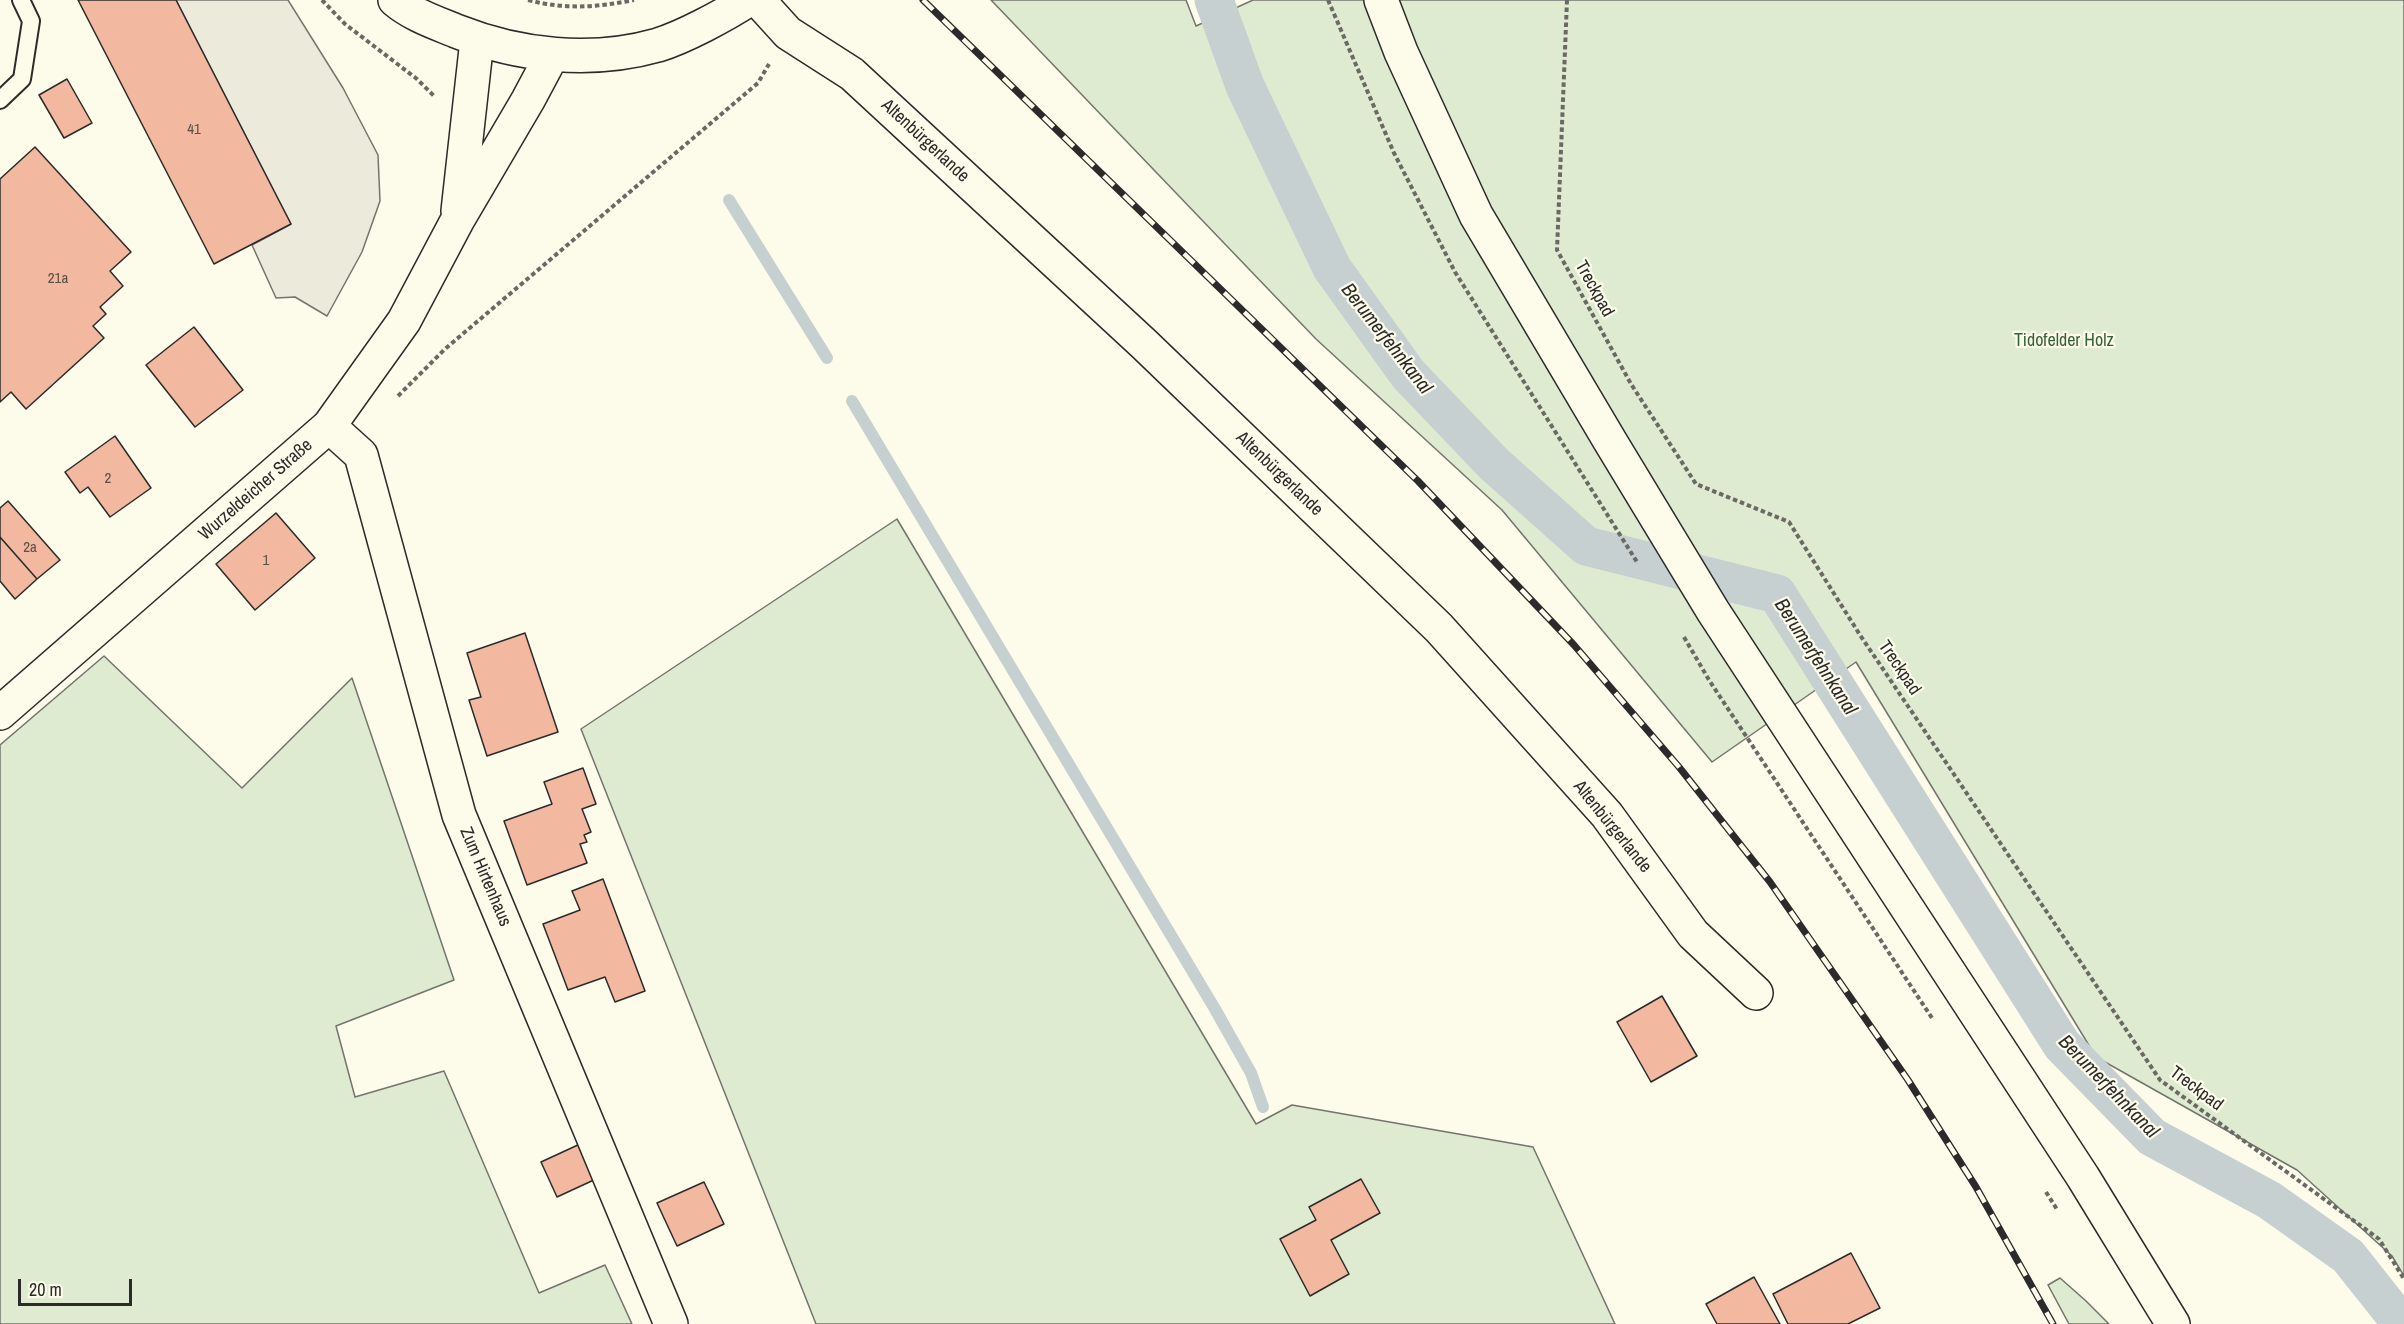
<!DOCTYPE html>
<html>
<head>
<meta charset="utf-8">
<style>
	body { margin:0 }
	#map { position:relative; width:2404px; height:1324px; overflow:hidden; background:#fdfbea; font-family:"Archivo Narrow",sans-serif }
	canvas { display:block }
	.scale { position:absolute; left:18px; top:1279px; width:114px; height:27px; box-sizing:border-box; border:3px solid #2b2b2b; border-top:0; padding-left:8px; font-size:18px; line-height:21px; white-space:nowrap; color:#2b2b2b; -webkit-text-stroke:4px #fdfbea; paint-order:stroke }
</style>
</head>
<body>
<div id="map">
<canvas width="2404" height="1324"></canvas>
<div class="scale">20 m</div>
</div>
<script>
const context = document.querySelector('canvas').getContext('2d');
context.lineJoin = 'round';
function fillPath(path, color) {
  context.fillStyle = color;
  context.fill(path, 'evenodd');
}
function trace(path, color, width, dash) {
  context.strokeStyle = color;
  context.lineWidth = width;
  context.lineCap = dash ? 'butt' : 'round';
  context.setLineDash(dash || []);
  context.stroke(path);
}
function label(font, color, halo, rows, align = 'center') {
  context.font = font + ' "Archivo Narrow",sans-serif';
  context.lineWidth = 4.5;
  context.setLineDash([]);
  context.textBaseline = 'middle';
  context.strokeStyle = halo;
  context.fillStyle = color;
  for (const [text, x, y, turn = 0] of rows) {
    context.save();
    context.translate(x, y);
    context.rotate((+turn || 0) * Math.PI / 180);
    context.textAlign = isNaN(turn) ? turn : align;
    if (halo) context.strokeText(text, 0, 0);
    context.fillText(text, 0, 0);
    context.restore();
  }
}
const green = new Path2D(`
	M 991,0 L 1186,0 L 1196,26 L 1253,0 L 2404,0 L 2404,1276 L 2392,1256 L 2297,1170 L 2096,1057 L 1856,662 L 1712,762 L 1502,510 L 1316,339 Z
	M 897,519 L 1256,1124 L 1292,1105 L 1533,1147 L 1615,1324 L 816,1324 L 581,729 Z
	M 104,656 L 242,788 L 352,678 L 454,980 L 336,1026 L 355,1097 L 444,1071 L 539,1293 L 605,1265 L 632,1324 L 0,1324 L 0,745 Z
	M 2060,1278 L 2086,1301 L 2109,1324 L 2069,1324 L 2048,1285 Z`);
fillPath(green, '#deebd1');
trace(green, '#74746e', 1.5);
const parking = new Path2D(`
	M 176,0 L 288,0 L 343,88 L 378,155 L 380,201 L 362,252 L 327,316 L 295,297 L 276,298 L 252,245 L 291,224 Z`);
fillPath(parking, '#eceadb');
trace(parking, '#74746e', 1.5);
trace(new Path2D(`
	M 729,200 L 827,358
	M 852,401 L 1215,1009 L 1251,1073 L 1263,1107`), '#c7d0d0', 12);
trace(new Path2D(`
	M 1214,0 L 1245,86 L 1332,268 L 1408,374 L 1494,464 L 1586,546 L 1777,594 L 2062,1045 L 2152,1137 L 2269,1200 L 2348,1256 L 2402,1324`), '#c7d0d0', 39);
const building = new Path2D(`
	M 78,0 L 176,0 L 291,224 L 214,264 Z
	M 67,79 L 92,123 L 64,138 L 39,95 Z
	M 35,147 L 131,252 L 110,271 L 123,286 L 100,307 L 106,314 L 93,326 L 104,338 L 26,409 L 11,392 L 0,402 L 0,179 Z
	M 194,327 L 243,390 L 195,427 L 146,365 Z
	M 115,436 L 151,488 L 110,517 L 88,487 L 80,493 L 65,472 Z
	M 8,501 L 60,560 L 37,579 L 0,537 L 0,508 Z
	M 276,513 L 315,558 L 255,610 L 216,564 Z
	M 0,537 L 37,579 L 15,599 L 0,581 Z
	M 525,633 L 558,732 L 487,756 L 469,700 L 481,697 L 467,653 Z
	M 583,768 L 596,804 L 582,809 L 591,832 L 584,835 L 587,842 L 580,844 L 587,863 L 527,885 L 504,821 L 552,804 L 544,782 Z
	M 603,879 L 645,991 L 615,1002 L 605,977 L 568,990 L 543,924 L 580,910 L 572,891 Z
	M 1662,996 L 1697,1056 L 1651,1082 L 1617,1022 Z
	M 580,1144 L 596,1179 L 557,1197 L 541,1162 Z
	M 1361,1179 L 1380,1213 L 1331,1240 L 1349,1274 L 1310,1296 L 1280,1239 L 1316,1220 L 1309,1207 Z
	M 704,1182 L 724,1224 L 677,1246 L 657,1203 Z
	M 1851,1253 L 1880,1308 L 1848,1324 L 1788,1324 L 1773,1294 Z
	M 1754,1277 L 1780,1324 L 1717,1324 L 1706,1304 Z`);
fillPath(building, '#f2b8a0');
trace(building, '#2b2b2b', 1.5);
const lane = new Path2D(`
	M 0,100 L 22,79 L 31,21 L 21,0`);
const street = new Path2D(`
	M 758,0 L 788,33 L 852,74 L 1144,344 L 1439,628 L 1607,815 L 1693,934 L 1756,993
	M 329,426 L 361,455 L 459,815 L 671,1324`);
const secondary = new Path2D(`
	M 395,0 C 413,15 434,22 456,31 C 519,56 591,64 658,45 C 684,37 725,15 748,0
	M 458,211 L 477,40
	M 0,713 L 329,426 L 404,321 L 457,221 L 528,100 L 552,55`);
const primary = new Path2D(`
	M 1381,0 L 1401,52 L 1476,215 L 1610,441 L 1713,611 L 2083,1177 L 2173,1324`);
trace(lane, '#2b2b2b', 20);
trace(street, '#2b2b2b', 36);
trace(secondary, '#2b2b2b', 36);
trace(primary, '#2b2b2b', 36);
trace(new Path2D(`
	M 322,0 L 345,24 L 417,79 L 434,96
	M 528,0 C 566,10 597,7 634,0
	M 1328,0 L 1394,153 L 1455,272 L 1637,562
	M 1567,0 L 1557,250 L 1631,384 L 1696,484 L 1789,522 L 1860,635 L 2160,1080 L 2379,1239 L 2404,1279
	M 398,396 L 445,349 L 758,83 L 769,64
	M 1684,637 L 1709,680 L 1932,1018
	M 2046,1192 L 2058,1211`), '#6a6964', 4, [4.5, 3]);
trace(lane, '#fdfbea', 16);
trace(street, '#fdfbea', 33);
trace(secondary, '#fdfbea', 33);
trace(primary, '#fdfbea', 33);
const rail = new Path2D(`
	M 923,0 L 1418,481 L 1574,645 L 1679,767 L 1770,882 L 1908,1080 L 1976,1187 L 2053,1324`);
trace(rail, '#2b2b2b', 7);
trace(rail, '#fdfbea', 4.5, [14]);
label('15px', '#5d4e48', null, [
	["41",194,130],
	["21a",58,279],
	["2",108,479],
	["2a",30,548],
	["1",266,561]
]);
label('18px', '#2b2b2b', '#fdfbea', [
	["Altenbürgerlande",925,141,43],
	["Treckpad",1594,289,61],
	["Altenbürgerlande",1279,474,44],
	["Wurzeldeicher Straße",256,490,-41],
	["Treckpad",1899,668,56],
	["Altenbürgerlande",1612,827,51],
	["Zum Hirtenhaus",485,877,67],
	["Treckpad",2196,1089,37]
]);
label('18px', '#34623c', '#fdfbea', [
	["Tidofelder Holz",2064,341]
]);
label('italic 20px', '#2b2b2b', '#fdfbea', [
	["Berumerfehnkanal",1386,339,52],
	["Berumerfehnkanal",1815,657,57],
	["Berumerfehnkanal",2108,1087,46]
]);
</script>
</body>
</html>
